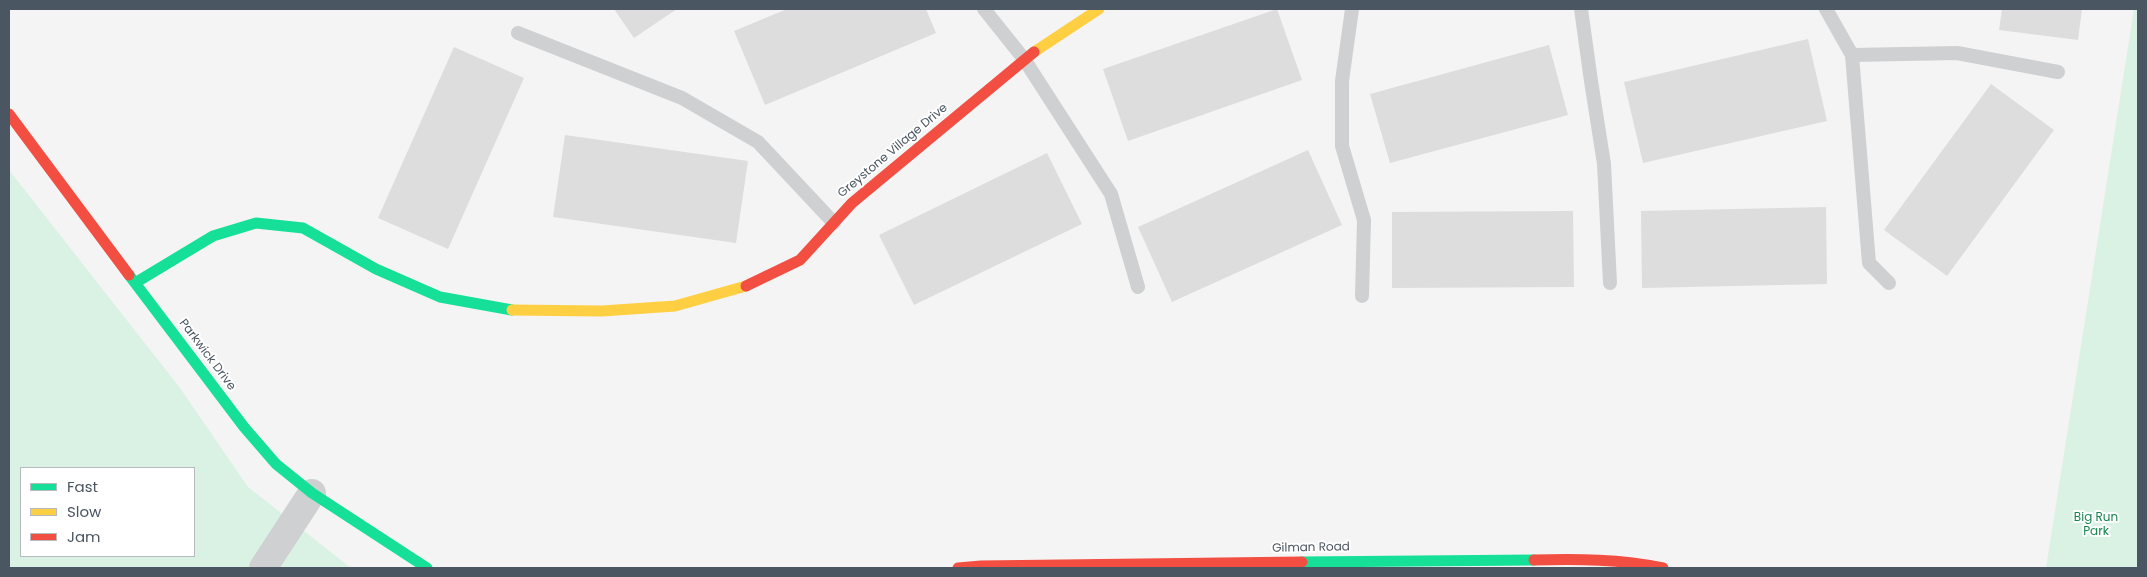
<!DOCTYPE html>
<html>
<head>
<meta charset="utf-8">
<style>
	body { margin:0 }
	#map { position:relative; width:2147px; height:577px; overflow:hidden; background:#f4f4f4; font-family:Poppins,sans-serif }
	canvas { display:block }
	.frame { position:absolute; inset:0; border:10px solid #4a5661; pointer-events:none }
	.legend { position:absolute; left:20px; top:467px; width:175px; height:90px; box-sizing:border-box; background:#fff; border:1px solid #b7bbc0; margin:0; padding:6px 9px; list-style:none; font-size:15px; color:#4a5661 }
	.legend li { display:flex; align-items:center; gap:10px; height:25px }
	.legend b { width:25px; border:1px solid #b7bbc0 }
</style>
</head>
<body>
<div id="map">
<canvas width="2147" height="577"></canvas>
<div class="frame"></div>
<ul class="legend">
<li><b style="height:6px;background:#16e098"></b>Fast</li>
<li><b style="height:6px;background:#ffcf43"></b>Slow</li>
<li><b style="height:6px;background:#f24e42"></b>Jam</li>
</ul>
</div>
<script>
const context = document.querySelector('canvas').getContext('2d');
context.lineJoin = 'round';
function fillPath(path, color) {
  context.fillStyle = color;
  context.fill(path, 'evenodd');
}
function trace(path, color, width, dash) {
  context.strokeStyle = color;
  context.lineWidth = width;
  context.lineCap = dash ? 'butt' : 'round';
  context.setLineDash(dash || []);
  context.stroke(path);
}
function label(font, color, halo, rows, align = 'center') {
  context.font = font + ' Poppins,sans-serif';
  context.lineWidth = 4;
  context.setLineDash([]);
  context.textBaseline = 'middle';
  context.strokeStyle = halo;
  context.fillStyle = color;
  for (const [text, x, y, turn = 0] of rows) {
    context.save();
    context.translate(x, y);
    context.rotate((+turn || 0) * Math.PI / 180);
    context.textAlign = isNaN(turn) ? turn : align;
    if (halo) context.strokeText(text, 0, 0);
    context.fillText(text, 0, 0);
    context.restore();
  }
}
fillPath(new Path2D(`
	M 2134,9 L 2138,9 L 2138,568 L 2046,568 Z
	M 9,170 L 180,388 L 248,487 L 351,568 L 9,568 ZM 21,468 L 194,468 L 194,556 L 21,556 Z`), '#d9f2e3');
fillPath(new Path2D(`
	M 614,9 L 677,9 L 634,38 Z
	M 787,9 L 926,9 L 936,33 L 765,105 L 734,31 Z
	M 1277,9 L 1302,80 L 1128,141 L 1103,69 Z
	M 2002,9 L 2082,9 L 2078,40 L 1999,30 Z
	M 1808,39 L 1827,121 L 1643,163 L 1624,82 Z
	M 1549,45 L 1568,115 L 1390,163 L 1370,94 Z
	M 454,47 L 524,78 L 448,249 L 378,218 Z
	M 1991,84 L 2054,130 L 1947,276 L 1884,230 Z
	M 565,135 L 748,161 L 736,243 L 553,217 Z
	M 1308,150 L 1342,225 L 1172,302 L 1138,227 Z
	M 1047,153 L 1082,224 L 914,305 L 879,235 Z
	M 1826,207 L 1827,284 L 1642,288 L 1641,211 Z
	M 1573,211 L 1574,287 L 1392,288 L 1392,212 Z`), '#ddddde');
trace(new Path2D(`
	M 984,9 L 1024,59 L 1111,194 L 1138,287
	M 1352,9 L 1342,81 L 1342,146 L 1364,220 L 1362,296
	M 1581,9 L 1591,81 L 1604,164 L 1610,283
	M 1826,9 L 1852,55 L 1869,263 L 1889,283
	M 518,33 L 682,98 L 758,142 L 834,223
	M 1852,55 L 1957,53 L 2058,72`), '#ced0d2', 14);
trace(new Path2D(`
	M 263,568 L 312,493`), '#ced0d2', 28);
trace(new Path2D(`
	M 129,275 L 244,427 L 276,464 L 312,493 L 427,568
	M 135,283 L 213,236 L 256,223 L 303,228 L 376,269 L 440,297 L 512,310
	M 1302,562 L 1534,560`), '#16e098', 11);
trace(new Path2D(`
	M 1034,52 L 1099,9
	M 512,310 L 602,311 L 675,306 L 746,286`), '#ffcf43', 11);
trace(new Path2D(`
	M 9,114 L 129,275
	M 746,286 L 800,260 L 852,203 L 1034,52
	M 1534,560 C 1578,559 1620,559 1663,568
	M 958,568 L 981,566 L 1302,562`), '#f24e42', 11);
label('12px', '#4a5661', '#fff', [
	["Greystone Village Drive",893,151,-40],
	["Parkwick Drive",207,355,53],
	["Gilman Road",1311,548,-1]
]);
label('12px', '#17864f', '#fff', [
	["Big Run",2096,518],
	["Park",2096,532]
]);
</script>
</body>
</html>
